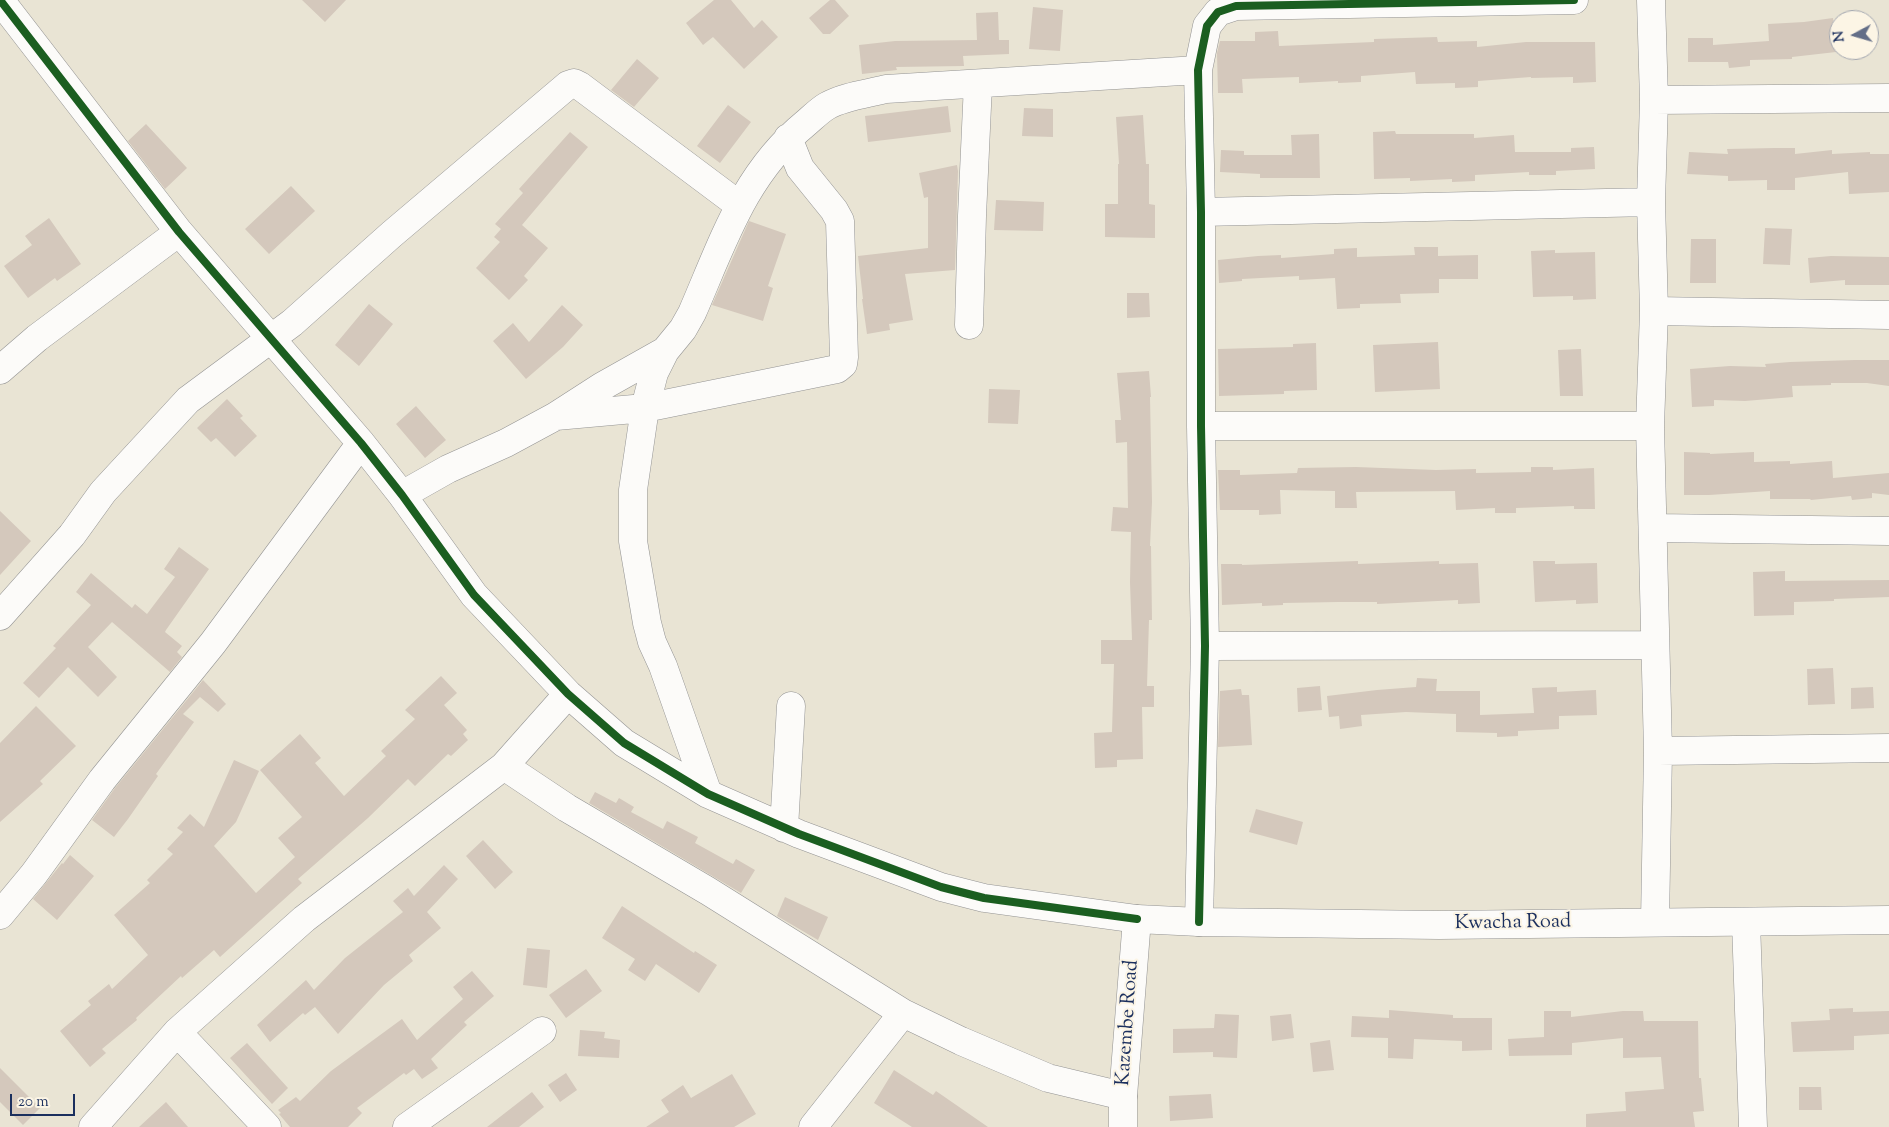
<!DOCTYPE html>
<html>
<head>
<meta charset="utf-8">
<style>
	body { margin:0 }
	#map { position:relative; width:1889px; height:1127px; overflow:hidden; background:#e9e4d4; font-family:"Sorts Mill Goudy",serif }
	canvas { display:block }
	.north { position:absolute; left:1829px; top:10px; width:50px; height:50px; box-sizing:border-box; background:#fcf5e5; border:1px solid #a2a6af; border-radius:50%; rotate:264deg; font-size:14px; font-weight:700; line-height:20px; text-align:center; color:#1b2f5e }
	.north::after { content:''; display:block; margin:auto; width:18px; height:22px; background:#636e87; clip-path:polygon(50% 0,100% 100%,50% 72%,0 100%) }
	.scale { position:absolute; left:10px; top:1094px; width:65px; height:22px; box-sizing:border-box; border:2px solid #1b2f5e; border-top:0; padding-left:6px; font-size:15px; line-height:18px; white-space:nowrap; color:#1b2f5e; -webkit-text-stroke:4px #fcf5e5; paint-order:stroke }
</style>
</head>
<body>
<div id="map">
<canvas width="1889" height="1127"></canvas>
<div class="north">N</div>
<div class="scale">20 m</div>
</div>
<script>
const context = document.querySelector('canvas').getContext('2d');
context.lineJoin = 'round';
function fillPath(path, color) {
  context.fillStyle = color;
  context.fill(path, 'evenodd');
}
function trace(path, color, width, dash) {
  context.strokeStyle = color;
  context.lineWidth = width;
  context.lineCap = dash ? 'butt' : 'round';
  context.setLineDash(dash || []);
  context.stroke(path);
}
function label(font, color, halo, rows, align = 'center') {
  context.font = font + ' "Sorts Mill Goudy",serif';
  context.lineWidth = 4;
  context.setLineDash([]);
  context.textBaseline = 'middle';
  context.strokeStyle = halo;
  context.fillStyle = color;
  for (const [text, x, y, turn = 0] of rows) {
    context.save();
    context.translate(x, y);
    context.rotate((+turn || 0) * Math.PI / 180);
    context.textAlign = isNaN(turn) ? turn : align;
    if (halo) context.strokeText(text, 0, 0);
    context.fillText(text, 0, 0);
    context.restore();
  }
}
fillPath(new Path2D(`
	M 302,0 L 346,0 L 325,22 Z
	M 714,0 L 731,0 L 754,28 L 762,20 L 778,37 L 744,69 L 713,37 L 703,45 L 686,23 Z
	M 830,0 L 835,0 L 849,16 L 830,34 L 823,34 L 809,18 Z
	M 1033,7 L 1063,10 L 1060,51 L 1029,49 Z
	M 998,12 L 999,40 L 1009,40 L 1009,54 L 963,56 L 964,66 L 896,67 L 897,70 L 862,74 L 859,45 L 895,41 L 977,40 L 976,13 Z
	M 1833,18 L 1836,52 L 1792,57 L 1792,59 L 1750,60 L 1750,66 L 1729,68 L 1728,62 L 1688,62 L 1688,38 L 1713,38 L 1713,45 L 1769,41 L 1768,24 L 1804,22 Z
	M 1278,31 L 1279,46 L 1374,42 L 1374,39 L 1437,37 L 1438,42 L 1477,41 L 1477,47 L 1526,42 L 1595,42 L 1596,82 L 1573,83 L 1573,77 L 1531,78 L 1531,77 L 1478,81 L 1478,87 L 1455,88 L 1455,83 L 1416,84 L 1415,72 L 1361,76 L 1361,82 L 1338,83 L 1338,81 L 1299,83 L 1299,77 L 1242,79 L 1243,93 L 1218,93 L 1217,53 L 1220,41 L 1255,41 L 1255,32 Z
	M 637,59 L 659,78 L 634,107 L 611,90 Z
	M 728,105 L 751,122 L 720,163 L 697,146 Z
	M 948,106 L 951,132 L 868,142 L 865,116 Z
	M 1024,108 L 1053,109 L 1053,137 L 1022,136 Z
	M 1143,115 L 1146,164 L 1149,164 L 1149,204 L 1155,205 L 1155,238 L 1105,237 L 1105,204 L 1118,204 L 1118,164 L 1119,164 L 1116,117 Z
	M 146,124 L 187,168 L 165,189 L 128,141 Z
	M 1395,131 L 1396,134 L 1474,134 L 1474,138 L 1514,135 L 1515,152 L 1571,152 L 1571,148 L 1594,147 L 1595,169 L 1556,171 L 1556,175 L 1529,175 L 1529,172 L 1475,175 L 1475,181 L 1452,182 L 1452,179 L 1410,181 L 1410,178 L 1374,179 L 1373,132 Z
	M 570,132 L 588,147 L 522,225 L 548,248 L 524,276 L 528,280 L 509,300 L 476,268 L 500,242 L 494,237 L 501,229 L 495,224 L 523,193 L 519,189 Z
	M 1319,134 L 1320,178 L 1260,178 L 1260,174 L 1220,172 L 1221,150 L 1244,151 L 1244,155 L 1292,155 L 1291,135 Z
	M 1775,148 L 1795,148 L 1795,154 L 1832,150 L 1832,154 L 1870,152 L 1870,154 L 1889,154 L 1889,192 L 1849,194 L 1848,172 L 1795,178 L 1795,190 L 1767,190 L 1767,180 L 1728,181 L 1728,176 L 1687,174 L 1689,152 L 1728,154 L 1727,149 Z
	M 957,165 L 958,171 L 955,270 L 905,274 L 913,320 L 889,324 L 890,330 L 867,334 L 862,299 L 863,299 L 858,256 L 928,248 L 928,197 L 924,198 L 919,173 Z
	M 291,186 L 315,211 L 269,254 L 245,229 Z
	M 996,200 L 1044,202 L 1043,231 L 994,230 Z
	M 49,218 L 81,264 L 57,281 L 55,278 L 28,298 L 4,266 L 32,245 L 25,236 Z
	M 749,221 L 786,234 L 768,286 L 773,288 L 763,321 L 712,305 Z
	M 1765,228 L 1792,229 L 1790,265 L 1763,264 Z
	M 1691,239 L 1716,239 L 1716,283 L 1690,283 Z
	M 1414,247 L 1438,247 L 1438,256 L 1478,255 L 1478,279 L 1439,279 L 1439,293 L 1400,294 L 1401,303 L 1360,304 L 1360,308 L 1337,309 L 1335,278 L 1299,280 L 1299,276 L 1242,279 L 1242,281 L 1219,283 L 1218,260 L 1258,256 L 1281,255 L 1281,258 L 1334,254 L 1334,249 L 1357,248 L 1357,257 L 1415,255 Z
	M 1555,250 L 1555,253 L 1595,252 L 1596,299 L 1573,300 L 1573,296 L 1533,297 L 1531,251 Z
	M 1831,256 L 1889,257 L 1889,285 L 1845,285 L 1845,280 L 1810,283 L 1808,258 Z
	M 1127,293 L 1149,293 L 1150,317 L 1127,318 Z
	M 369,304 L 393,324 L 359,366 L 335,345 Z
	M 562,305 L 583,325 L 563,347 L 526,379 L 493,341 L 513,323 L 529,342 Z
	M 1438,342 L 1440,389 L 1375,392 L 1373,345 Z
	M 1316,343 L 1317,390 L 1284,391 L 1284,394 L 1219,396 L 1218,349 L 1293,347 L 1293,344 Z
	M 1581,349 L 1583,396 L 1560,396 L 1558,350 Z
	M 1855,360 L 1889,360 L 1889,386 L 1867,383 L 1831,383 L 1831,385 L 1792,386 L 1793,397 L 1745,401 L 1714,400 L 1714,406 L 1692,407 L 1690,369 L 1730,366 L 1766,367 L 1765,364 L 1790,362 Z
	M 1149,371 L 1151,397 L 1150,397 L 1152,502 L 1150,546 L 1151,546 L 1152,620 L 1149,620 L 1147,686 L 1154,686 L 1154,707 L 1142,707 L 1143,759 L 1117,760 L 1117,767 L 1095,768 L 1094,733 L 1112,732 L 1114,664 L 1101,664 L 1101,640 L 1132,640 L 1130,582 L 1131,532 L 1111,531 L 1113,507 L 1128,508 L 1127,442 L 1116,443 L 1115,420 L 1121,420 L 1117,373 Z
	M 989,389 L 1020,390 L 1018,424 L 988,423 Z
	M 227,399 L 243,416 L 240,418 L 257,436 L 235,457 L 216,438 L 211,442 L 197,428 Z
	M 416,406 L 446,440 L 425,458 L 396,424 Z
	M 1684,452 L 1710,453 L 1710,454 L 1754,452 L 1754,462 L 1790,461 L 1790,464 L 1832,461 L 1833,478 L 1889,473 L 1889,495 L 1872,493 L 1872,498 L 1852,500 L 1851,496 L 1811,500 L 1810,499 L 1770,499 L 1770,491 L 1709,495 L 1684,495 Z
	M 1356,467 L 1436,470 L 1476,469 L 1476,473 L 1531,472 L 1531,467 L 1553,467 L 1553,470 L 1594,468 L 1595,509 L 1574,509 L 1574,506 L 1516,508 L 1516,513 L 1495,513 L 1495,508 L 1456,510 L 1455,491 L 1356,492 L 1357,508 L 1335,508 L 1335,491 L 1280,490 L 1281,514 L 1259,515 L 1259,510 L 1220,510 L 1218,470 L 1240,470 L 1240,475 L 1297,473 L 1298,468 Z
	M 0,511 L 31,541 L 0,575 Z
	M 179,547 L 209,569 L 166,630 L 165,632 L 182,646 L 177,652 L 182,657 L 170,672 L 112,622 L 88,647 L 117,677 L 98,697 L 68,667 L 39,698 L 23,683 L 56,648 L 53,646 L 91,605 L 76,592 L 91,573 L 132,608 L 135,604 L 147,614 L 175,577 L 164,569 Z
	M 1358,561 L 1358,564 L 1439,561 L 1439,564 L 1478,563 L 1480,603 L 1458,604 L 1458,600 L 1377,604 L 1377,602 L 1338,602 L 1283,603 L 1283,605 L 1262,606 L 1262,603 L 1222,605 L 1221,564 L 1242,564 L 1242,565 Z
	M 1533,561 L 1555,561 L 1555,564 L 1597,563 L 1598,603 L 1576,604 L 1576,600 L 1535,602 Z
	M 1785,571 L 1785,581 L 1889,580 L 1889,597 L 1834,599 L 1834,601 L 1794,602 L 1794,615 L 1754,616 L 1753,572 Z
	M 1833,668 L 1835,704 L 1808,705 L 1807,669 Z
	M 441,676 L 457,693 L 444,705 L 467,730 L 463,734 L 468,740 L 451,756 L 448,754 L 415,786 L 408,779 L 368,818 L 298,879 L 302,883 L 220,957 L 214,950 L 182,978 L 181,976 L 136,1018 L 137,1020 L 102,1049 L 106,1053 L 90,1067 L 60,1031 L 91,1005 L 88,1001 L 109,984 L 112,989 L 148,955 L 114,915 L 150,883 L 147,880 L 173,854 L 167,849 L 183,832 L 177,828 L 190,814 L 204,827 L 234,760 L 259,771 L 236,822 L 214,846 L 256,893 L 295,857 L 278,838 L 302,817 L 260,770 L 300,734 L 321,758 L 315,763 L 344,796 L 386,756 L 381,751 L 415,719 L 405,710 Z
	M 1417,678 L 1437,679 L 1436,691 L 1480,691 L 1480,715 L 1534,713 L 1532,688 L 1557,687 L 1557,692 L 1596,690 L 1597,715 L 1559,716 L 1559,729 L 1518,731 L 1518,736 L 1497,737 L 1497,733 L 1456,732 L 1456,714 L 1406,712 L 1361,715 L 1362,726 L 1340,729 L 1339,716 L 1329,717 L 1327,696 L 1377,690 L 1416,687 Z
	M 203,680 L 226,704 L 218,712 L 200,697 L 183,714 L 194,722 L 156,774 L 158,776 L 128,819 L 114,837 L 92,820 L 115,788 Z
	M 1320,686 L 1322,710 L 1298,712 L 1297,688 Z
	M 1873,687 L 1874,708 L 1851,709 L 1851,688 Z
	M 1241,689 L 1242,695 L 1249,695 L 1252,745 L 1218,747 L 1220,691 Z
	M 36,706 L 76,746 L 40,781 L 43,784 L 0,822 L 0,743 Z
	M 595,792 L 616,803 L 619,798 L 634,807 L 631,812 L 663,829 L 667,821 L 698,837 L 695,843 L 733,864 L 736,859 L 755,870 L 741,893 L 589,803 Z
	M 1256,809 L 1303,822 L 1297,845 L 1249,832 Z
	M 483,840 L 513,872 L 495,889 L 466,856 Z
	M 70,855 L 94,876 L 57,920 L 33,899 L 62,863 L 63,864 Z
	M 444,865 L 458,879 L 427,912 L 441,928 L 409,955 L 413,961 L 384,985 L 338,1034 L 315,1007 L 305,1015 L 303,1013 L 270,1042 L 257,1025 L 306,980 L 314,990 L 345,958 L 403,912 L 393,901 L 408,888 L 414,896 Z
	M 785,897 L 828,917 L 818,940 L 777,916 Z
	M 622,906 L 694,953 L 695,951 L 717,965 L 699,993 L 656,964 L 645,981 L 628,970 L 635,959 L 602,938 Z
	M 527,948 L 550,950 L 547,988 L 523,985 Z
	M 586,969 L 602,991 L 566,1018 L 549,995 Z
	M 472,971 L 494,996 L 464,1022 L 467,1025 L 431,1059 L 438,1068 L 422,1079 L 414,1069 L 406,1075 L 404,1073 L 357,1108 L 362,1113 L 348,1127 L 290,1127 L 279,1114 L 281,1113 L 278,1110 L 296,1097 L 300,1101 L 331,1071 L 402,1019 L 417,1040 L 463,999 L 453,987 Z
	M 1853,1008 L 1853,1012 L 1889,1011 L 1889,1034 L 1854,1036 L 1854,1050 L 1793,1052 L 1791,1022 L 1830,1020 L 1829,1009 Z
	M 1389,1010 L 1453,1015 L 1453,1018 L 1492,1018 L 1492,1050 L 1462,1051 L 1462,1041 L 1414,1039 L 1413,1059 L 1388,1058 L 1388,1038 L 1351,1037 L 1352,1016 L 1389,1018 Z
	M 1544,1011 L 1571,1011 L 1571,1017 L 1623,1011 L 1643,1011 L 1644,1021 L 1698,1021 L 1699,1078 L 1701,1078 L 1704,1111 L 1693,1112 L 1695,1127 L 1586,1127 L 1586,1114 L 1626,1111 L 1625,1092 L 1664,1089 L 1661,1057 L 1623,1058 L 1623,1038 L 1572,1043 L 1572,1055 L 1509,1056 L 1508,1039 L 1544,1037 Z
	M 1215,1014 L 1239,1015 L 1237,1058 L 1213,1057 L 1213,1052 L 1173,1053 L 1173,1029 L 1214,1028 Z
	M 1291,1014 L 1294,1038 L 1272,1041 L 1270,1016 Z
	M 580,1030 L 605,1032 L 604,1038 L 620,1040 L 619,1058 L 578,1056 Z
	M 1330,1040 L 1334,1070 L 1313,1072 L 1310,1043 Z
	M 247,1043 L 288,1088 L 272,1104 L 230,1058 Z
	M 0,1068 L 40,1108 L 23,1125 L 0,1102 Z
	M 894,1070 L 933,1095 L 936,1091 L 988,1127 L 912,1127 L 874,1103 Z
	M 566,1073 L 577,1090 L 560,1102 L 548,1085 Z
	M 732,1074 L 756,1114 L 734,1127 L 646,1127 L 669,1112 L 661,1100 L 683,1085 L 691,1098 Z
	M 1799,1087 L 1821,1087 L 1822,1110 L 1799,1110 Z
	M 532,1092 L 544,1107 L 519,1127 L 487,1127 Z
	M 1211,1094 L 1213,1118 L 1170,1121 L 1169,1096 Z
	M 166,1102 L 188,1127 L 139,1127 Z`), '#d4c8bc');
const minor = new Path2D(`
	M 0,0 L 179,232 L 361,443 L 402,495 L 474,595 L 568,694 L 624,743 L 708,794 L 799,834 L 941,887 L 984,898 L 1137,919
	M 1651,0 L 1654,100 L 1651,202 L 1654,311 L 1650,426 L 1658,751 L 1655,922
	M 1654,100 L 1889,98
	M 1201,212 L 1651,202
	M 1654,311 L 1889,315
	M 969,325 L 972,216 L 978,84
	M 0,370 L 37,338 L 179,232
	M 556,416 L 645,408 L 837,369 L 843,364 L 844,357 L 840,221 L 834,210 L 800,168 L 788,138
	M 1201,426 L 1650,426
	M 402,495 L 448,469 L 506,443 L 556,416 L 601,387 L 665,351
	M 1653,528 L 1889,531
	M 0,616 L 72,535 L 103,492 L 188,400 L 292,323 L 392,234 L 568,85 L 574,83 L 580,86 L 739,205
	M 1205,646 L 1654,645
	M 1658,751 L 1889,748
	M 504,766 L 568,694
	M 708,794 L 663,666 L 652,642 L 647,623 L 633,541 L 633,490 L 645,408 L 654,373 L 665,351 L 683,329 L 692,313 C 723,242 744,174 806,123 C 813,117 820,110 827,106 C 845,96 867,94 886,89 L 1198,70
	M 784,828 L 791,706
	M 0,915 L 34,874 L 102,780 L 213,643 L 361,443
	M 1199,922 L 1205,646 L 1201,426 L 1201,212 L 1198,70 L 1207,26 L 1218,12 L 1236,6 L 1574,0
	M 1746,922 L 1753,1127
	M 177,1032 L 267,1127
	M 93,1127 L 177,1032 L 304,919 L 504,766 L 567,808 L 708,891 L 903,1013 L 961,1041 L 1048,1078 L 1123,1096
	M 407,1127 L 542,1031
	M 813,1127 L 903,1013`);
const major = new Path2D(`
	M 1123,1127 L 1123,1096 L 1137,919 L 1199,922 L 1439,925 L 1889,920`);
trace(minor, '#939393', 29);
trace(major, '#939393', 29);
trace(minor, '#fcfbf9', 28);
trace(major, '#fcfbf9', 28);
trace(new Path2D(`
	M 0,0 L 179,232 L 361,443 L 402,495 L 474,595 L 568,694 L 624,743 L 708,794 L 799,834 L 941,887 L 984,898 L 1137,919
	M 1199,922 L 1205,646 L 1201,426 L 1201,212 L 1198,70 L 1207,26 L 1218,12 L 1236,6 L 1574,0`), '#1b5e20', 8);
label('20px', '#1b2f5e', '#fcf5e5', [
	["Kwacha Road",1513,924,-1],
	["Kazembe Road",1129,1023,-86]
]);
</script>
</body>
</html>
